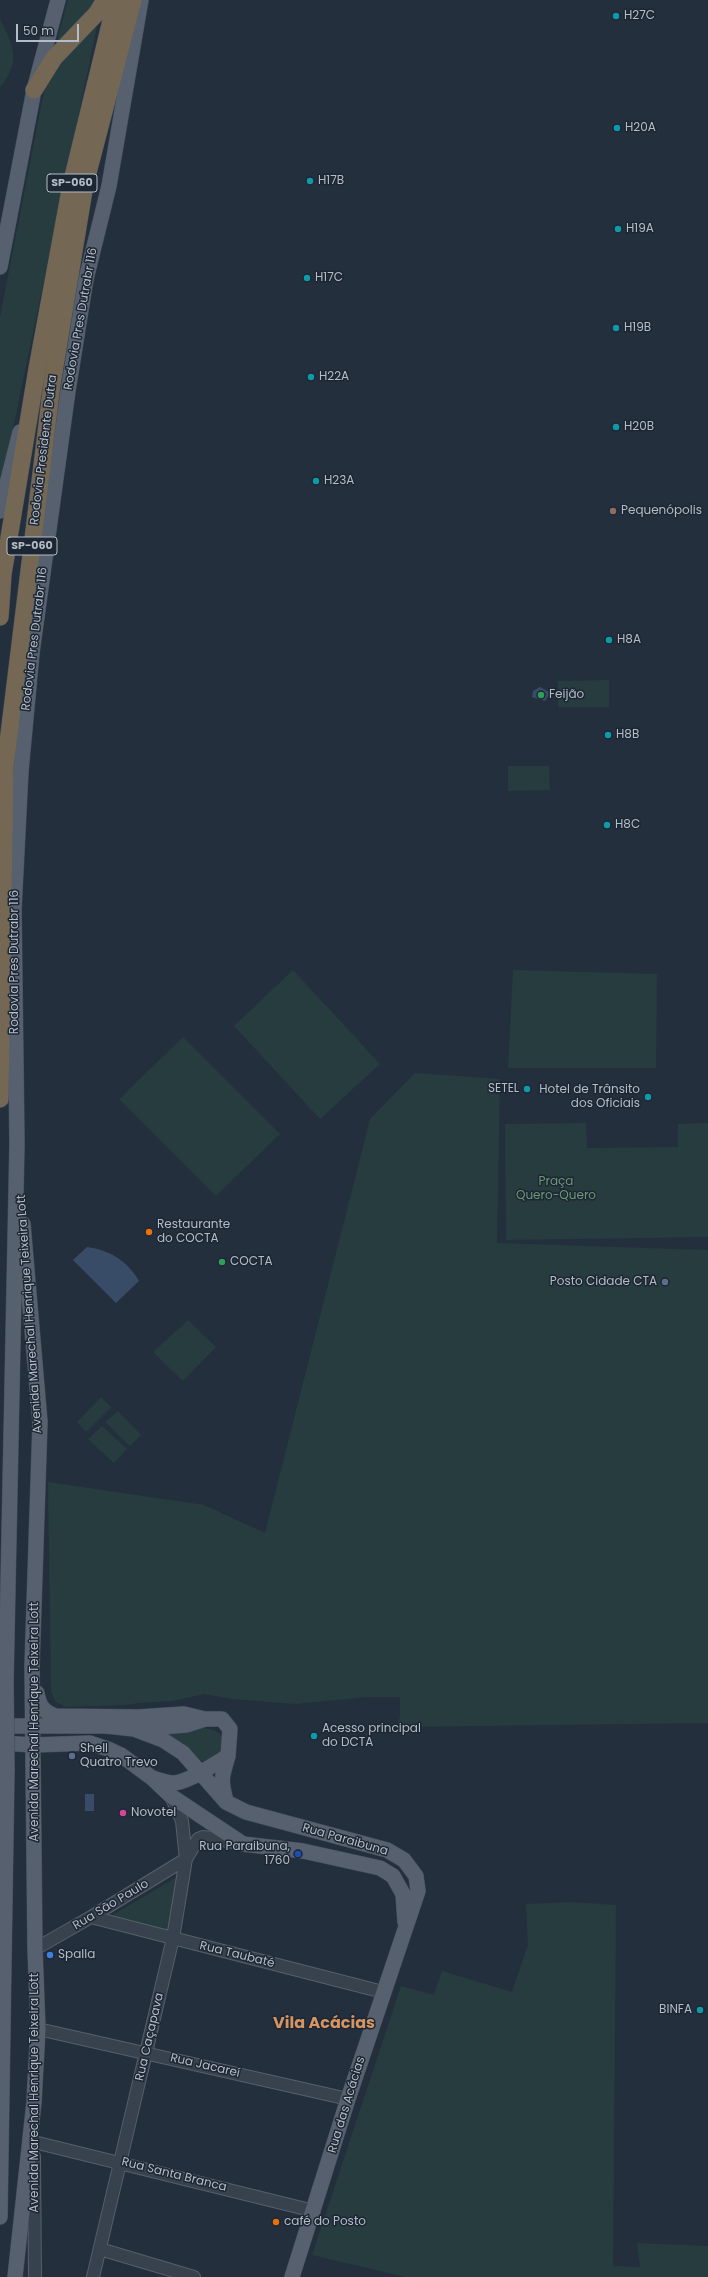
<!DOCTYPE html>
<html>
<head>
<meta charset="utf-8">
<style>
	body { margin:0 }
	#map { position:relative; width:708px; height:2277px; overflow:hidden; background:#242f3e; font-family:Poppins,sans-serif }
	canvas { display:block }
	.scale { position:absolute; left:16px; top:24px; width:63px; height:18px; box-sizing:border-box; border:2px solid #b4bcc9; border-top:0; padding-left:5px; font-size:12px; line-height:14px; white-space:nowrap; color:#b4bcc9; -webkit-text-stroke:3px #1d2633; paint-order:stroke }
</style>
</head>
<body>
<div id="map">
<canvas width="708" height="2277"></canvas>
<div class="scale">50 m</div>
</div>
<script>
const context = document.querySelector('canvas').getContext('2d');
context.lineJoin = 'round';
function fillPath(path, color) {
  context.fillStyle = color;
  context.fill(path, 'evenodd');
}
function trace(path, color, width, dash) {
  context.strokeStyle = color;
  context.lineWidth = width;
  context.lineCap = dash ? 'butt' : 'round';
  context.setLineDash(dash || []);
  context.stroke(path);
}
function label(font, color, halo, rows, align = 'center') {
  context.font = font + ' Poppins,sans-serif';
  context.lineWidth = 3;
  context.setLineDash([]);
  context.textBaseline = 'middle';
  context.strokeStyle = halo;
  context.fillStyle = color;
  for (const [text, x, y, turn = 0] of rows) {
    context.save();
    context.translate(x, y);
    context.rotate((+turn || 0) * Math.PI / 180);
    context.textAlign = isNaN(turn) ? turn : align;
    if (halo) context.strokeText(text, 0, 0);
    context.fillText(text, 0, 0);
    context.restore();
  }
}
fillPath(new Path2D(`
	M 68,0 L 96,0 L 93,7 L 56,44 Z
	M 0,19 C 13,45 22,61 0,87 Z
	M 98,22 L 0,491 L 0,317 L 45,86 L 53,67 Z
	M 609,680 L 609,707 L 558,707 L 558,681 Z
	M 508,766 L 549,766 L 550,790 L 508,791 Z
	M 293,970 L 380,1064 L 320,1119 L 234,1026 Z
	M 513,970 L 657,974 L 656,1068 L 508,1068 Z
	M 183,1037 L 280,1134 L 216,1196 L 119,1099 Z
	M 415,1073 L 500,1079 L 497,1243 L 708,1250 L 708,1723 L 396,1727 L 400,1717 L 400,1697 L 368,1697 L 295,1704 L 233,1699 L 204,1694 L 173,1701 L 138,1703 L 127,1705 L 66,1707 L 56,1702 L 51,1692 L 48,1482 L 204,1505 L 265,1533 L 370,1119 Z
	M 586,1123 L 587,1148 L 678,1147 L 678,1124 L 708,1123 L 708,1237 L 506,1240 L 505,1124 Z
	M 188,1320 L 216,1347 L 183,1381 L 153,1352 Z
	M 101,1397 L 111,1407 L 86,1432 L 77,1422 Z
	M 118,1411 L 141,1435 L 130,1446 L 105,1422 Z
	M 102,1426 L 127,1449 L 114,1463 L 88,1439 Z
	M 203,1728 C 213,1729 219,1731 225,1740 L 220,1752 L 204,1763 L 185,1748 L 155,1732 Z
	M 182,1874 L 170,1932 L 109,1917 Z
	M 572,1902 L 616,1905 L 613,2266 L 640,2267 L 637,2243 L 708,2246 L 708,2277 L 405,2277 L 312,2255 L 401,1986 L 434,1995 L 442,1971 L 512,1992 L 528,1945 L 526,1904 Z`), '#263c3f');
fillPath(new Path2D(`
	M 540,687 L 551,693 L 545,701 L 532,697 L 533,691 Z
	M 87,1247 C 109,1250 128,1261 139,1281 L 116,1303 L 73,1260 Z
	M 85,1794 L 94,1794 L 94,1811 L 85,1811 Z`), '#394c67');
const minor = new Path2D(`
	M 91,1917 L 383,1992
	M 35,1949 L 91,1917 L 186,1859 L 198,1839 L 203,1837 L 241,1843
	M 38,2029 L 348,2099
	M 34,2142 L 314,2211
	M 34,2156 L 35,2277
	M 100,2249 L 194,2277
	M 93,2277 L 173,1938 L 186,1859 L 182,1821 L 171,1796`);
const major = new Path2D(`
	M 0,267 L 34,90 L 58,0
	M 0,511 L 20,432
	M 6,1683 L 17,1143 L 14,909 L 21,771 L 32,653 L 68,391 L 86,279 L 109,186 L 141,0
	M 37,1693 C 39,1706 43,1711 55,1716 L 138,1717 L 184,1714 L 205,1719
	M 0,1726 L 106,1726 L 134,1729 L 163,1740 L 183,1753 L 226,1802 L 246,1812 L 387,1850 L 404,1860 L 416,1876 L 418,1891 L 348,2099 L 292,2277
	M 138,1729 L 186,1725 L 205,1719 L 222,1719 L 230,1729 L 228,1756 C 214,1764 187,1784 171,1783 C 165,1782 159,1780 153,1778
	M 0,1743 L 34,1745 L 90,1743 L 108,1749 L 121,1755 L 152,1778 L 171,1796 L 243,1844 L 303,1851 L 380,1868 L 393,1876 L 403,1894 L 405,1922
	M 226,1801 C 220,1778 222,1777 228,1756
	M 0,2217 L 7,1769
	M 15,2277 L 34,2102 L 38,2029 L 35,1949 L 32,1666 L 40,1422 L 23,1224`);
const highway = new Path2D(`
	M 34,90 L 54,58 L 97,13 L 105,0
	M 0,617 L 3,574 L 37,369 L 71,185 L 116,0
	M 0,1099 L 5,767 L 52,384 L 85,184 L 133,0`);
trace(minor, '#565f6c', 14);
trace(major, '#414a57', 16);
trace(highway, '#434c59', 18);
trace(minor, '#38414e', 12);
trace(major, '#56606e', 15);
trace(highway, '#746855', 17);
const majorBridge = new Path2D(`
	M 6,1683 L 7,1769`);
trace(majorBridge, '#414a57', 16, []);
trace(majorBridge, '#56606e', 15);
for (const [x, y, r, color] of [
	[616,16,4,"#0f9aa8"],
	[617,128,4,"#0f9aa8"],
	[310,181,4,"#0f9aa8"],
	[618,229,4,"#0f9aa8"],
	[307,278,4,"#0f9aa8"],
	[616,328,4,"#0f9aa8"],
	[311,377,4,"#0f9aa8"],
	[616,427,4,"#0f9aa8"],
	[316,481,4,"#0f9aa8"],
	[613,511,4,"#8d6e63"],
	[609,640,4,"#0f9aa8"],
	[541,695,4,"#2e9e5b"],
	[608,735,4,"#0f9aa8"],
	[607,825,4,"#0f9aa8"],
	[527,1089,4,"#0f9aa8"],
	[648,1097,4,"#0f9aa8"],
	[149,1232,4,"#e8710a"],
	[222,1262,4,"#2e9e5b"],
	[665,1282,4,"#5c6f8a"],
	[314,1736,4,"#0f9aa8"],
	[72,1756,4,"#5c6f8a"],
	[123,1813,4,"#d1479c"],
	[298,1854,4,"#1a4fb4"],
	[50,1955,4,"#3f7fe0"],
	[700,2010,4,"#0f9aa8"],
	[276,2222,4,"#e8710a"]
]) {
  const dot = new Path2D();
  dot.arc(x, y, r, 0, 2 * Math.PI);
  context.fillStyle = color;
  context.fill(dot);
  trace(dot, '#1d2633', 1.5);
}
for (const [x, y, w] of [
	[72,183,50],
	[32,546,50]
]) {
  const box = new Path2D();
  box.roundRect(x - w / 2, y - 9, w, 18, 3);
  context.fillStyle = '#1d2633';
  context.fill(box);
  trace(box, '#b4bcc9', 1);
}
label('bold 11px', '#b4bcc9', null, [
	["SP-060",72,183],
	["SP-060",32,546]
]);
label('12px', '#b4bcc9', '#1d2633', [
	["H27C",624,16],
	["H20A",625,128],
	["H17B",318,181],
	["H19A",626,229],
	["H17C",315,278],
	["H19B",624,328],
	["H22A",319,377],
	["H20B",624,427],
	["H23A",324,481],
	["Pequenópolis",621,511],
	["H8A",617,640],
	["Feijão",549,695],
	["H8B",616,735],
	["H8C",615,825],
	["SETEL",519,1089,"right"],
	["Hotel de Trânsito",640,1090,"right"],
	["dos Oficiais",640,1104,"right"],
	["Restaurante",157,1225],
	["do COCTA",157,1239],
	["COCTA",230,1262],
	["Posto Cidade CTA",657,1282,"right"],
	["Acesso principal",322,1729],
	["do DCTA",322,1743],
	["Shell",80,1749],
	["Quatro Trevo",80,1763],
	["Novotel",131,1813],
	["Rua Paraibuna,",290,1847,"right"],
	["1760",290,1861,"right"],
	["Spalla",58,1955],
	["BINFA",692,2010,"right"],
	["café do Posto",284,2222]
], 'left');
label('12px', '#b4bcc9', '#1d2633', [
	["Rodovia Pres Dutrabr 116",81,319,-80],
	["Rodovia Presidente Dutra",44,450,-83],
	["Rodovia Pres Dutrabr 116",35,639,-83],
	["Rodovia Pres Dutrabr 116",15,962,-90],
	["Avenida Marechal Henrique Teixeira Lott",30,1314,-94],
	["Avenida Marechal Henrique Teixeira Lott",35,1722,-90],
	["Rua Paraibuna",345,1840,16],
	["Rua São Paulo",111,1905,-31],
	["Rua Taubaté",237,1955,14],
	["Rua Caçapava",150,2037,-77],
	["Rua Jacareí",205,2066,13],
	["Avenida Marechal Henrique Teixeira Lott",35,2093,-90],
	["Rua das Acácias",347,2105,-73],
	["Rua Santa Branca",174,2175,14]
]);
label('12px', '#6b9a76', '#1d2633', [
	["Praça",556,1182],
	["Quero-Quero",556,1196]
]);
label('bold 16px', '#d59563', '#1d2633', [
	["Vila Acácias",324,2024]
]);
</script>
</body>
</html>
